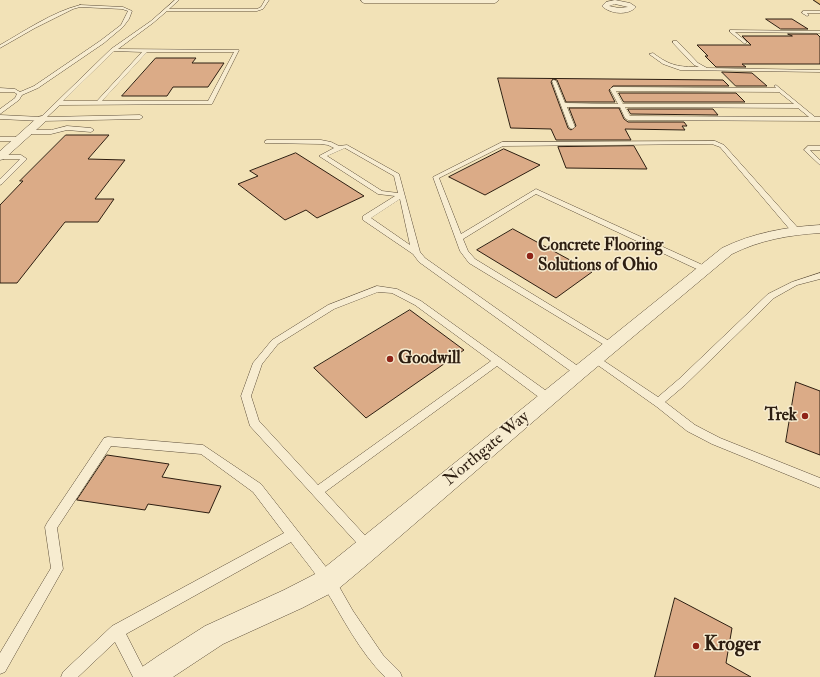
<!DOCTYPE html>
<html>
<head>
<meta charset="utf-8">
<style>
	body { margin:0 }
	canvas { display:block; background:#f2e2b7 }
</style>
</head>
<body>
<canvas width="820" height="677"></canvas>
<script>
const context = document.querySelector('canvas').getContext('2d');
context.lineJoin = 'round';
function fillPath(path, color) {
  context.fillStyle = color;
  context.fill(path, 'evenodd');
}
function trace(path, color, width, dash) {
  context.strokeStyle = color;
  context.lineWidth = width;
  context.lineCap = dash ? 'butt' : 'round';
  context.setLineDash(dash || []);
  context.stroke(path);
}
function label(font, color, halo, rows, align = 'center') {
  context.font = font + ' "IM FELL Double Pica",serif';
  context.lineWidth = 3;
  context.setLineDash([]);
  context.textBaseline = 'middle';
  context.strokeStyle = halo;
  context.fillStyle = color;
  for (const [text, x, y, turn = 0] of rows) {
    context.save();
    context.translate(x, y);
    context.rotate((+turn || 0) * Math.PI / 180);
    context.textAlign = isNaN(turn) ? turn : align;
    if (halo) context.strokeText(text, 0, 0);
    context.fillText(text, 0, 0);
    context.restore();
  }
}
const building = new Path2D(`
	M 766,19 L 792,19 L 808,29 L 781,29 Z
	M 788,34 L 817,34 L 820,37 L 820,64 L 742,64 L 746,67 L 716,67 L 705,56 L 708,56 L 697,45 L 751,45 L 742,36 L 792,36 Z
	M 156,58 L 196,58 L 192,63 L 224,63 L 208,87 L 173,87 L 167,96 L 122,96 Z
	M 722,72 L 752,73 L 767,86 L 736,86 Z
	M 498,78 L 723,80 L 729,86 L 613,86 L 609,90 L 615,102 L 566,102 L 557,80 L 553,79 L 551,82 L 568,128 L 571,130 L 576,126 L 569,108 L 619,108 L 624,119 L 628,122 L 684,122 L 687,126 L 682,126 L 685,130 L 625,129 L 631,140 L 556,140 L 551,129 L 511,128 Z
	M 619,93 L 736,93 L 745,102 L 624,102 Z
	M 628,109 L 713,109 L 718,115 L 631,114 Z
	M 66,135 L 109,135 L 88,159 L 125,160 L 95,199 L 114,199 L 98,222 L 65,222 L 17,283 L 0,283 L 0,205 L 23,181 L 20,181 Z
	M 634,146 L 647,169 L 566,168 L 558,147 Z
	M 504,149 L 540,165 L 485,195 L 449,177 Z
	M 296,153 L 364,196 L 317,218 L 306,210 L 285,220 L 238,184 L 258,176 L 250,171 Z
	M 513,229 L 592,272 L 556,298 L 477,250 Z
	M 410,310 L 464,350 L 366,418 L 314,368 Z
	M 796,382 L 820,391 L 820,455 L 786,442 Z
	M 107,455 L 169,464 L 162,477 L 221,486 L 209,513 L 148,504 L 145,510 L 77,500 Z
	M 675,598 L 732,628 L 726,663 L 751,677 L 655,677 Z`);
fillPath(building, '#dbab87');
trace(building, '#2d1e11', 1);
const lane = new Path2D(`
	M 175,0 L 179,0 L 169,9 L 257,9 L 261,7 L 265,0 L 269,0 L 263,9 L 257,11 L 167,11 L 153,23 L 118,49 L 239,50 L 212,104 L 60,105 L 47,117 L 140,115 L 143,117 L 140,119 L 42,121 L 0,119 L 0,115 L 41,117 L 111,49 L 151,21 ZM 114,51 L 142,52 L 97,101 L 63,101 ZM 147,52 L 234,52 L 208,101 L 102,101 Z
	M 80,5 L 123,7 L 132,11 L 129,19 L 123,27 L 104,43 L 38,88 L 22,95 L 19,100 L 0,114 L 0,109 L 15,98 L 17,94 L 14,92 L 0,92 L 0,88 L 15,89 L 20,92 L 34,86 L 100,41 L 121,25 L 128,11 L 122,9 L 80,7 L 73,9 L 35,28 L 0,48 L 0,45 C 25,31 52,12 80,5 Z
	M 803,11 L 820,11 L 820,13 L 807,13 L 809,15 L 807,16 L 802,13 Z
	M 730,30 L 820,31 L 820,33 L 735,32 L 747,42 L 745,44 L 730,32 Z
	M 673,41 L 677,41 L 698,63 L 707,68 L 820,70 L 820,72 L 680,70 L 663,64 L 649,54 L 653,53 C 670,66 679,67 699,67 L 694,65 L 673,43 Z
	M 554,80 L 556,81 L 565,103 L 618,104 L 610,89 L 613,87 L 776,88 L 774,86 L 776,85 L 815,117 L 820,117 L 820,121 L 628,120 L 625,118 L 620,107 L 567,107 L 575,127 L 572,129 L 569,127 L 552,81 ZM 616,91 L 779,92 L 794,104 L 623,104 ZM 625,107 L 798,108 L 809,117 L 630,116 Z
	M 67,126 L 91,128 L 94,130 L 91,132 L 67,130 L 51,134 L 27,134 L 24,132 L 27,130 L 51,130 Z
	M 0,137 L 20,137 L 23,139 L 20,141 L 0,141 Z
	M 267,140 L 321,140 L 331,142 L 339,146 L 347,145 L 399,174 L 420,252 L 425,258 L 582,369 L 584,372 L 582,375 L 576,375 L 419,262 L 413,254 L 363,220 L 363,216 L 395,196 L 378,194 L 319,156 L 334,148 L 328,145 L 321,144 L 265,143 L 265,141 ZM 345,148 L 394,176 L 398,193 L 382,191 L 327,156 ZM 400,199 L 410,245 L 371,218 Z
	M 715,141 L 724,145 L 798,228 L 798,232 L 792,232 L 720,147 L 712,144 L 503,146 L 439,178 L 461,234 L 536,189 L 707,267 L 708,269 L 707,271 L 701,271 L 536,194 L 463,239 L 468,251 L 475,259 L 614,344 L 616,346 L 614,348 L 611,349 L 469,263 L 460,251 L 433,177 L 502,142 Z
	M 808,146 L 820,146 L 820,150 L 810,150 L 820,160 L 820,165 L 804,150 Z
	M 0,155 L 21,155 L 27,159 L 2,184 L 0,185 L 0,179 L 20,159 L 0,159 Z
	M 820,273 L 820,279 L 797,285 L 774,298 L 685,385 L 665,402 L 695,425 L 720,438 L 820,478 L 820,488 L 712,444 L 687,431 L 657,407 L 592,361 L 590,359 L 592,357 L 598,357 L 658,397 L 679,379 L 768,294 L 792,282 Z
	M 377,286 L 397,289 L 421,301 L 552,395 L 553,398 L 552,401 L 548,402 L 544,401 L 497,366 L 325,492 L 372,543 L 374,547 L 372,551 L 368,553 L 364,551 L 250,426 L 241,396 L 253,363 L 272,340 L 328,305 ZM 378,292 L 392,293 L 415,305 L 491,361 L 318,485 L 259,421 L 251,396 L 262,364 L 278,344 L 334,309 Z
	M 108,437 L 203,445 L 261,484 L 333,576 L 353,611 L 383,655 L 400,672 L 402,677 L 385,677 C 359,651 343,618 324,587 C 315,572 302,557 291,542 L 126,634 L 148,677 L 133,677 L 115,642 L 78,677 L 61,677 L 63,672 L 112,626 L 284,533 L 253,492 L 201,454 L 111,446 L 57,528 L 63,569 L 5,672 L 0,674 L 0,653 L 51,568 L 45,527 L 47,523 L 104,438 Z`);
const street = new Path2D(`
	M 361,0 L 498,0 L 498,1 L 495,3 L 364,3 L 362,2 Z
	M 615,0 L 630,3 L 636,7 C 628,16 610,14 602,6 L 606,2 ZM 615,4 L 628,7 L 619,8 L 609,6 Z
	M 42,116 L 47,119 L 46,121 L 4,159 L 0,160 L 0,151 L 38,117 Z
	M 820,225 L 820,233 C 789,235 760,240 732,254 L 585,377 L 368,564 L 337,590 L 302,608 L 223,644 L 173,677 L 138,677 L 142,667 L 158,656 L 205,626 L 284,590 L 319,572 L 722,248 C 753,233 785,227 820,225 Z`);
const primary = new Path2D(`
	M 814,0 L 820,0 L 820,4 Z`);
trace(lane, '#5e4f3a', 1);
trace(street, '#5e4f3a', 1);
trace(primary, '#2d1e11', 2);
fillPath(lane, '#f7ecd0');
fillPath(street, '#f7ecd0');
fillPath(primary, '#e9c17c');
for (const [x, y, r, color] of [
	[530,256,4,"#8f2418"],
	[390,359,4,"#8f2418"],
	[805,416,4,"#8f2418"],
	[696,646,4,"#8f2418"]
]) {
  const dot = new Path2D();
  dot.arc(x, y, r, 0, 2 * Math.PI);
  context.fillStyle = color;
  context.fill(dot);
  trace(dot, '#f7ecd0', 1.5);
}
label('bold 17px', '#2d1e11', '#f7ecd0', [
	["Concrete Flooring",538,246],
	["Solutions of Ohio",538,266],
	["Goodwill",398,359],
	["Trek",797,416,"right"]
], 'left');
label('17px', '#2d1e11', '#f7ecd0', [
	["Northgate Way",487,449,-40]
]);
label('bold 20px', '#2d1e11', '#f7ecd0', [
	["Kroger",704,646]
], 'left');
</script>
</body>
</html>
